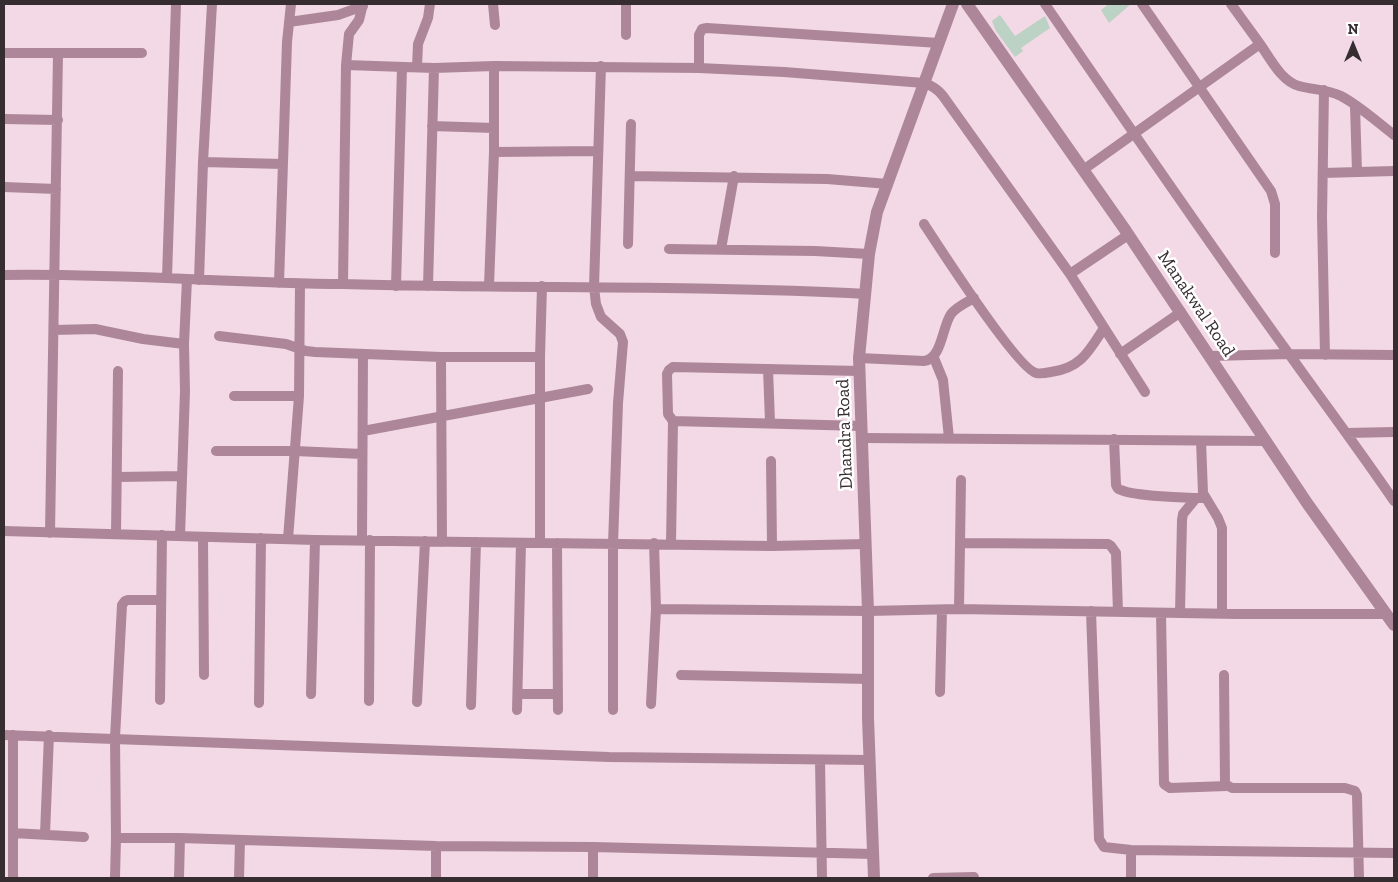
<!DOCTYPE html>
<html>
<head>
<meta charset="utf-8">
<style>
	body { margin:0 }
	#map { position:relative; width:1398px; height:882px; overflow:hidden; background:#f2d9e5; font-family:"Zilla Slab",serif }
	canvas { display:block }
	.frame { position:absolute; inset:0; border:5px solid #362d31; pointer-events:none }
	.north { position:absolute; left:1328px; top:20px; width:50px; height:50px; -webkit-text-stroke:4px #fff; paint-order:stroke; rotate:0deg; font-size:14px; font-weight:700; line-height:20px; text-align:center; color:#362d31 }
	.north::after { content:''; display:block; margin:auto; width:18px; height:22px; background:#362d31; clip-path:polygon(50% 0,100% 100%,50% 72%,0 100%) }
</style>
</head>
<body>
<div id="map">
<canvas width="1398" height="882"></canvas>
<div class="frame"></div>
<div class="north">N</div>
</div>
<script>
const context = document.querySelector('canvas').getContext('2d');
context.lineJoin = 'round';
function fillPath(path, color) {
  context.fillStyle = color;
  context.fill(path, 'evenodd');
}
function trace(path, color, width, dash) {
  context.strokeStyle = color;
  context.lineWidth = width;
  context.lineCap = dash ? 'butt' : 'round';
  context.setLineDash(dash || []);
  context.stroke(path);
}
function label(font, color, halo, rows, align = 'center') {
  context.font = font + ' "Zilla Slab",serif';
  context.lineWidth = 5;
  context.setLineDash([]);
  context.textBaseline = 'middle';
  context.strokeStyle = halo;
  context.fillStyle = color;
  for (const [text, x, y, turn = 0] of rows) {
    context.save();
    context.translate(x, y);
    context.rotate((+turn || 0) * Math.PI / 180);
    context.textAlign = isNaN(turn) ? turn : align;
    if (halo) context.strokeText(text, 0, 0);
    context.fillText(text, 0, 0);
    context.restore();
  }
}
fillPath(new Path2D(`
	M 1109,4 L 1131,4 L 1109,23 L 1101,10 Z
	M 1000,15 L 1015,36 L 1045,16 L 1050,28 L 1021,48 L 1023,51 L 1015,57 L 996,31 L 992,21 Z`), '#bcd2c4');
trace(new Path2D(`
	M 363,4 L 359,20 L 349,34 L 346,65 L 434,68 L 494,66 L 699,68 L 784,72 L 924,83 C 933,86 938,89 943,96 L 1070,274 L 1145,392
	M 493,4 L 495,25
	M 626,4 L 626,35
	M 1045,4 C 1125,121 1206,239 1289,354 C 1324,403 1360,451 1394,501
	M 1142,4 L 1271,191 L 1275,204 L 1275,253
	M 289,22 L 338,15 L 363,6
	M 1260,44 C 1270,58 1281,81 1299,86 C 1313,90 1327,89 1341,96 C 1360,106 1377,122 1394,135
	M 4,53 L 142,53
	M 346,65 L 343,284 C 517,289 692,285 866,294
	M 601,66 L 594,287 L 596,304 L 601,317 L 620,334 L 623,342 L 618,403 L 613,544 L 613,710
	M 417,67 L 418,44 L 428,18 L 430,4
	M 699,68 L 699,35 L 702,29 L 707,28 L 939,43
	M 1324,90 L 1322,217 L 1325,355
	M 1355,106 L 1357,172
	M 4,119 L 58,120
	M 432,126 L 494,128
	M 494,152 L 598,151
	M 203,162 L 283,164
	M 1083,170 L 1260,44 L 1231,4
	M 1323,173 L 1394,171
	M 630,176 L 827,179 L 888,184
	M 4,187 L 56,189
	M 924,224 C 939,247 1017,368 1036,373 C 1040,374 1046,373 1051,372 C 1081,368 1089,351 1104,328
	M 628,244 L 631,124
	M 669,249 L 815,251 L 869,254
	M 721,249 L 734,176
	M 1070,274 L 1128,235
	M 4,275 C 117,273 230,283 343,284
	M 167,277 L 176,4
	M 199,280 L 203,162 L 212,4
	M 279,283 L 287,42 L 291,4
	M 396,286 L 402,67
	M 428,286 L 434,68
	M 489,286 L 494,152 L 494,66
	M 54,330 L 95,329 L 143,339 L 184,344
	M 219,336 L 286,344 L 306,351 L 315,352 L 441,357 L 540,357
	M 1120,354 L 1181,312
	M 1211,356 L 1289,354 L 1394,355
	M 441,357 L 442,542
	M 859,358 L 924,361 C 942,359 942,327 951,314 C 956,307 967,302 974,298
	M 934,358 L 943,380 L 949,438
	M 768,369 L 770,422
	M 860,371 L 673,367 L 669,370 L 667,374 L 668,414 L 673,421 L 862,426
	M 234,396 L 299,396
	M 363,431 L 588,389
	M 1347,433 L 1394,432
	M 862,438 L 1266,441
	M 1114,439 L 1116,485 C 1118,489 1117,489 1121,490 C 1133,496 1188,498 1204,498
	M 1201,441 L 1203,493 L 1218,518 L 1222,528 L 1222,613
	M 216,451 L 295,451 L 362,454
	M 771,461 L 772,546
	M 118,477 L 182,476
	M 4,531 L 315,540 L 772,546 L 866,544
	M 50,533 L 58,54
	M 116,534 L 118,371
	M 180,536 L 185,391 L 184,344 L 187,279
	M 203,537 L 204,675
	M 288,539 L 299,396 L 300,284
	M 362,540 L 363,354
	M 540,543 L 540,357 L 542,286
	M 557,543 L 558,710
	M 960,543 L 1108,544 L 1111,546 L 1116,553 L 1118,612
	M 671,544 L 673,421
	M 161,600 L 128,600 L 125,601 L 122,605 L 115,738 L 116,838 L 180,838 L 436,846 L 593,847 L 873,854
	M 656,609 L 868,611 L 959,609 L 1237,614 L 1386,614
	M 959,609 L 961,480
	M 1091,611 L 1099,839 L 1104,847 L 1131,850 L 1394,853
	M 1161,613 L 1164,784 L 1170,788 L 1227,786
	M 1180,613 L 1182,520 L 1183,514 L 1196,498
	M 681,675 L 869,679
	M 1224,675 L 1225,784 L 1232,788 L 1345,788 L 1355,791 L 1357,795 L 1359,878
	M 940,692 L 942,610
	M 311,694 L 315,540
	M 518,694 L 558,694
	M 160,700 L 162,535
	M 369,701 L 370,540
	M 417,702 L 425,541
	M 259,703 L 261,538
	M 651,704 L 656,609 L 654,543
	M 471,705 L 476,542
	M 517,710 L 521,543
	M 4,735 L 609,757 L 870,760
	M 13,735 L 13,878
	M 820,760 L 822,878
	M 13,833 L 84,837
	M 45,834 L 49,735
	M 1131,850 L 1131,878
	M 115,878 L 116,838
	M 179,878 L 180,838
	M 239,878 L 240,840
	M 436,878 L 436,846
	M 593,878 L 593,847
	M 933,878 L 974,877`), '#ad8799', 10);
trace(new Path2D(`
	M 967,4 L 1126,231 L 1307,503 L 1394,625
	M 874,878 L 868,718 L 868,611 L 859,358 L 869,254 L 877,212 L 953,4`), '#ad8799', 12);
label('18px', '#362d31', '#fff', [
	["Manakwal Road",1196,304,56],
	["Dhandra Road",845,434,-92]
]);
</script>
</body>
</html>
